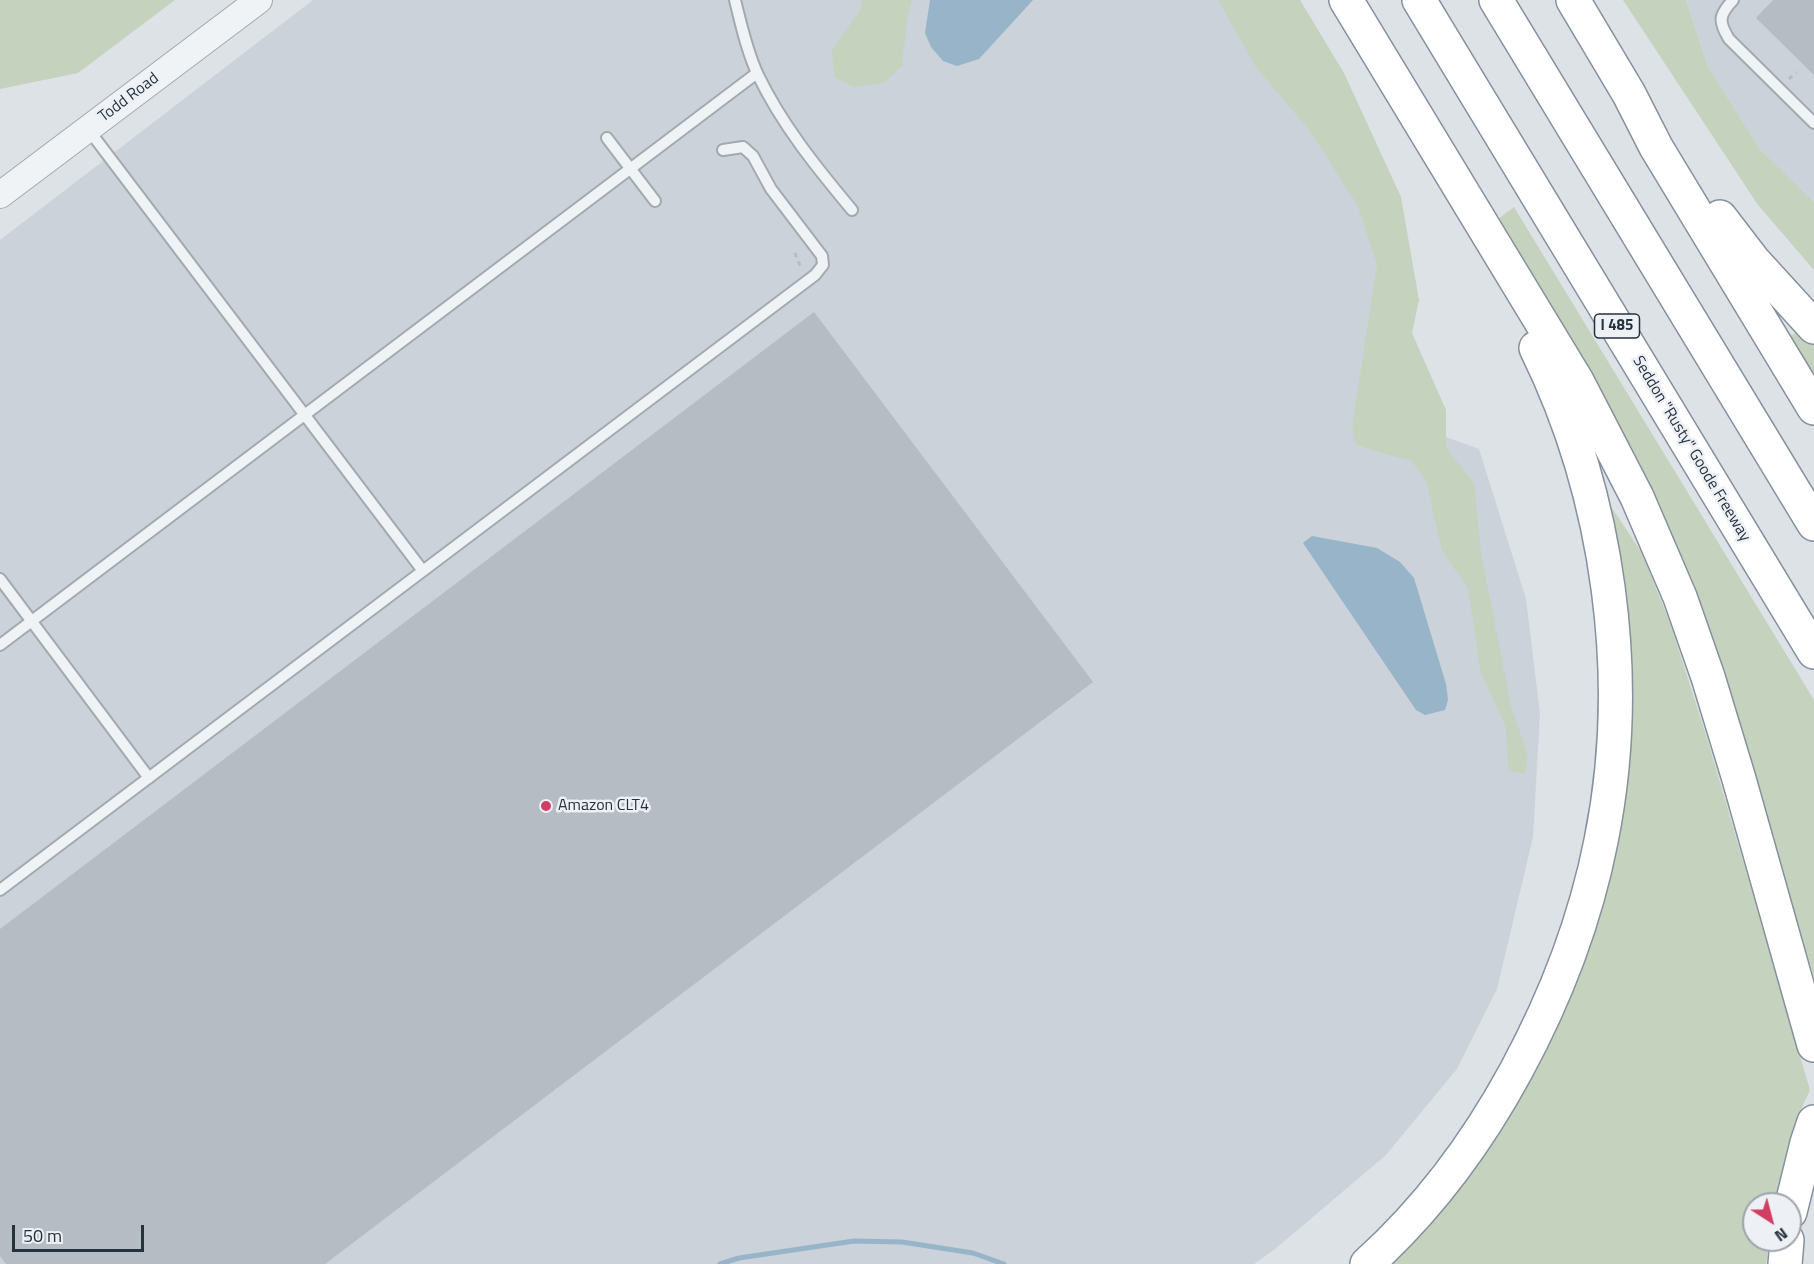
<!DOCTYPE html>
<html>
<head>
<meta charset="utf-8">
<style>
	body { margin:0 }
	#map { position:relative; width:1814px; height:1264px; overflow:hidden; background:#dde2e7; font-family:"Titillium Web",sans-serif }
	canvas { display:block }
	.north { position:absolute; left:1742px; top:1192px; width:60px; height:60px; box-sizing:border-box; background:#edf1f5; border:2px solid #9ea4ac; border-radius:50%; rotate:144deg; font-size:16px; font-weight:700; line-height:24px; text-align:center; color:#27313e }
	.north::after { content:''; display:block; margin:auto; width:21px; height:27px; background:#d03f63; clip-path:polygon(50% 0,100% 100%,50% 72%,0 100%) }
	.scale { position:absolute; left:12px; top:1225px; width:132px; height:27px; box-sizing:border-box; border:3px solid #27313e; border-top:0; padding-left:8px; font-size:18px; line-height:21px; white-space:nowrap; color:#27313e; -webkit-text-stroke:4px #edf1f5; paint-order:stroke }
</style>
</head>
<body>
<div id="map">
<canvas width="1814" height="1264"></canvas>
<div class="north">N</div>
<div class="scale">50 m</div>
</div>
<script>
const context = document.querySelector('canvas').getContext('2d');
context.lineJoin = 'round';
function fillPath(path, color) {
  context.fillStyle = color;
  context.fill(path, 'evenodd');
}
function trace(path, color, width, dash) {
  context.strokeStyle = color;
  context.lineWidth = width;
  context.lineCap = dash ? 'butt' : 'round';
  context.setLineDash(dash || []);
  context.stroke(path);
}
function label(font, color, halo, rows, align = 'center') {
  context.font = font + ' "Titillium Web",sans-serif';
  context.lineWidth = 5;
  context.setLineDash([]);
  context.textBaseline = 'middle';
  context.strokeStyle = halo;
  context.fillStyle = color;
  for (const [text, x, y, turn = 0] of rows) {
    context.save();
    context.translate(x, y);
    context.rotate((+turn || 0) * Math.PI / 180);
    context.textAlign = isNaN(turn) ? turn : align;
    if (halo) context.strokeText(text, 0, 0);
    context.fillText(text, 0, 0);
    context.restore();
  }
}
fillPath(new Path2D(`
	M 313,0 L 1247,0 L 1397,254 L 1379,413 L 1479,449 L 1526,599 L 1540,714 L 1533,837 L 1497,989 L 1457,1069 L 1385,1156 L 1275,1249 L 1254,1264 L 0,1264 L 0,240 Z
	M 1686,0 L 1814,0 L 1814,202 L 1760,149 L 1708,67 Z`), '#cbd2d9');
fillPath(new Path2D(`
	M 0,0 L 175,0 L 78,73 L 0,89 Z
	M 862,0 L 912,0 L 907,18 L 902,66 L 884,83 L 853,87 L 834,77 L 832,50 L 861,9 Z
	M 1218,0 L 1300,0 L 1344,73 L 1401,197 L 1419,300 L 1412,333 L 1446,410 L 1446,448 L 1474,483 L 1481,554 L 1511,706 L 1528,756 L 1525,774 L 1509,771 L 1505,725 L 1481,673 L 1468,588 L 1442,551 L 1426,481 L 1412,461 L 1371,450 L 1356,444 L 1352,427 L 1377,265 L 1358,206 L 1310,131 L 1256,67 Z
	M 1623,0 L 1686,0 L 1708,67 L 1760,149 L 1814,202 L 1814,270 L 1758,205 Z
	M 1514,207 L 1814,700 L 1814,977 L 1723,681 L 1498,219 Z
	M 1800,329 L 1814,343 L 1814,375 L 1791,336 Z
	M 1610,505 L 1642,553 L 1670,623 L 1707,738 L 1810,1090 L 1797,1118 L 1776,1204 L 1754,1204 L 1754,1240 L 1769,1240 L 1766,1264 L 1389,1264 L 1599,896 L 1601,512 Z`), '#c5d2be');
fillPath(new Path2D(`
	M 930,0 L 1033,0 L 979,59 L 957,66 L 943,61 L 931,47 L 925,33 Z
	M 1312,536 L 1377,548 L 1400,562 L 1414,578 L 1446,684 L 1448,700 L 1445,710 L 1425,715 L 1416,710 L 1303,543 Z`), '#97b4c9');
trace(new Path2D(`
	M 720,1264 L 739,1258 L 854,1241 L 902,1242 L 973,1253 L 1004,1264`), '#97b4c9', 5);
fillPath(new Path2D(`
	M 1773,0 L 1814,0 L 1814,75 L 1756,18 Z
	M 814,312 L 1093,682 L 325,1264 L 6,1264 L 0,1256 L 0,929 Z`), '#b5bcc4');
const service = new Path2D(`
	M 735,0 C 741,24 747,52 758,75 C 782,125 817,168 852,210
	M 1733,0 C 1719,15 1718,21 1729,39 L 1814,123
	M 88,129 L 423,571
	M 607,138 L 655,201
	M 0,579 L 149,778
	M 0,645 L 757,73
	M 0,890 L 815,275 L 823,265 L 822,256 L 771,189 L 753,156 L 743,147 L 723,150`);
const tertiary = new Path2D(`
	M 0,195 L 259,0`);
const motorway = new Path2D(`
	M 1346,0 L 1577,381 L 1637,497 L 1680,597 L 1708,677 L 1739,779 L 1814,1045
	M 1419,0 L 1814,652
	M 1496,0 L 1814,524
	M 1573,0 L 1629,94 L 1656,147 L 1814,408
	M 1720,217 L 1753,260 L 1814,327
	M 1790,1212 L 1807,1143 L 1814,1122
	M 1367,1264 C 1428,1209 1477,1143 1516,1071 C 1555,999 1585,922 1601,841 C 1634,679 1609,496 1536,348
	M 1785,1264 L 1787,1240`);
trace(service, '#a3a9b1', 14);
trace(tertiary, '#a3a9b1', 28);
trace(motorway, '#85919e', 36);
trace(new Path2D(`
	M 1789,79 L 1796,72
	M 795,253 L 801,268`), '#b8bdc2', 3, [4.5, 4.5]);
trace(service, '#f0f3f6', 10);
trace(tertiary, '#f0f3f6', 26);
trace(motorway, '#fff', 33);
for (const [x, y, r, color] of [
	[546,806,6,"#d03f63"]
]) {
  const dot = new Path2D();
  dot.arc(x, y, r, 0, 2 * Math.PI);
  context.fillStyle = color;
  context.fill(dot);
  trace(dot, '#edf1f5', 2);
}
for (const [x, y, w] of [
	[1617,326,45]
]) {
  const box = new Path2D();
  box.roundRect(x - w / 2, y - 12, w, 24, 4.5);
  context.fillStyle = '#edf1f5';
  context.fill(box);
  trace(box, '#27313e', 1.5);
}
label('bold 15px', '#27313e', null, [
	["I 485",1617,326]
]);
label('16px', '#27313e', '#edf1f5', [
	["Todd Road",129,98,-37],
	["Seddon \"Rusty\" Goode Freeway",1691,449,59]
]);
label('16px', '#27313e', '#edf1f5', [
	["Amazon CLT4",558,806]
], 'left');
</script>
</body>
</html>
